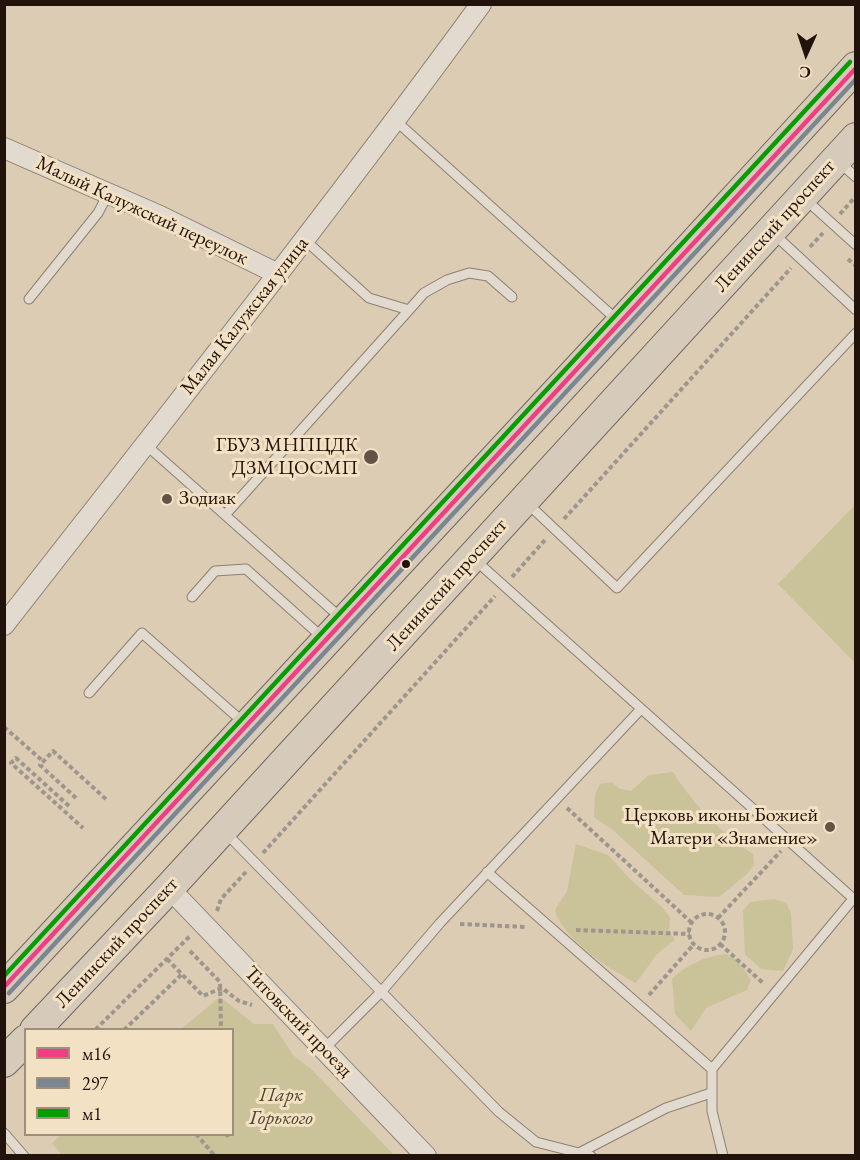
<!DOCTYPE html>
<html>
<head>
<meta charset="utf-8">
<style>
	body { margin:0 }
	#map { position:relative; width:860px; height:1160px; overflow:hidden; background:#dbccb3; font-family:"EB Garamond",serif }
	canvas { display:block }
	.frame { position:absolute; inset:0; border:6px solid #22120c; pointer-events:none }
	.legend { position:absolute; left:24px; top:1028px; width:210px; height:108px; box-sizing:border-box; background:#f3e1c3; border:2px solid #9f8e7a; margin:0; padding:8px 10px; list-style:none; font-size:18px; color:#22120c }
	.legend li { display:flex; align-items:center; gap:12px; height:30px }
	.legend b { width:30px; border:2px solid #9f8e7a }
	.north { position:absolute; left:776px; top:24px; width:60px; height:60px; -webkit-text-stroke:4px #f3e1c3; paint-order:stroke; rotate:183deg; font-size:16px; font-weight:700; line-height:24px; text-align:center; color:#22120c }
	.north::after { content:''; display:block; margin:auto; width:21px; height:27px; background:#22120c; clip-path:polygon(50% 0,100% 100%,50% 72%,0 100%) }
</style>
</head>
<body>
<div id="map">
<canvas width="860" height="1160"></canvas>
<div class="frame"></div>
<ul class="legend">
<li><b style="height:8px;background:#f13e82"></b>м16</li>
<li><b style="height:8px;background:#7a8792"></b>297</li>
<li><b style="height:8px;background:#069c02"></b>м1</li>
</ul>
<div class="north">С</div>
</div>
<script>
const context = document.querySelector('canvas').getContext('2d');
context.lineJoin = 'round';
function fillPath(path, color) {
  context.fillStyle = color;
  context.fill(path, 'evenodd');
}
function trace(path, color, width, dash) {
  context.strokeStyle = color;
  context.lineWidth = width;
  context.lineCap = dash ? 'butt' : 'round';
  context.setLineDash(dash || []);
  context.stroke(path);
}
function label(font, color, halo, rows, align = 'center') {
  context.font = font + ' "EB Garamond",serif';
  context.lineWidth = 6;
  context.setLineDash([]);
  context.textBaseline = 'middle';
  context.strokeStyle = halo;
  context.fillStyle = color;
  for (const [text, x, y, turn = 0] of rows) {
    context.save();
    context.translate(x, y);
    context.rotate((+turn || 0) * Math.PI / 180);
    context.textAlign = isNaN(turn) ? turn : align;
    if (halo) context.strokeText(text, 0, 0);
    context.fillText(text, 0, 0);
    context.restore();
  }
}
fillPath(new Path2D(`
	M 855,505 L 855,663 L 778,584 Z
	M 673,772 C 693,804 722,834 753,854 L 754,865 L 747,874 L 719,897 L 684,895 L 614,831 L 594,817 L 595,794 L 600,784 L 612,782 L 620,789 L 631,791 L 649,775 Z
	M 576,844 L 608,855 L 630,879 L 664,909 L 670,918 L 669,930 L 675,940 L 657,954 L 636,983 C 611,971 561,937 555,910 L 567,891 Z
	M 774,899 L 786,903 L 791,913 L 793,949 L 783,971 L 761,969 L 745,954 L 743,911 L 750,902 Z
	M 726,954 L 737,960 L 751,980 L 747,990 L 706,1008 L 691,1031 L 675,1014 L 672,979 C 685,965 707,956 726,954 Z
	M 220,997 L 254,1024 L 273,1024 L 293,1055 L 313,1071 L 394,1155 L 62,1155 L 52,1143 L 61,1135 L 232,1134 L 232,1030 L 181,1029 Z`), '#cac298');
const service = new Path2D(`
	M 396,121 L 617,320
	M 840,163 L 856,177
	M 804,198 L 856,245
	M 774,234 L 856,310
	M 305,240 L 369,298 L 409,310 L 424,293 L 447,280 L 469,273 L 488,276 L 512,297
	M 29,299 L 98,213 L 108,194
	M 145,444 L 341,618
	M 526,502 L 617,588 L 856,333
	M 225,515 L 409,310
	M 474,559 L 856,901
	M 192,597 L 215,571 L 246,569 L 323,638
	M 89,693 L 142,633 L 244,723
	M 225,832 L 499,1112 L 536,1142 L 591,1156
	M 487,872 L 712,1069 L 853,899
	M 324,1049 L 382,991 L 440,923 L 641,709
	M 712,1069 L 712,1111 L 723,1156
	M 4,1133 L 24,1156
	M 581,1152 L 666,1108 L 711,1093`);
const minor = new Path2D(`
	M 4,148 L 160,216 L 278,274
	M 4,625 C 165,419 327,215 481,4
	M 169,888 L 426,1156`);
const primary = new Path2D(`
	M 4,988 L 621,323 L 856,67
	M 35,1030 L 169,888 L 856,138
	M 4,1062 L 26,1040`);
trace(service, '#8b8172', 11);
trace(minor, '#8b8172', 22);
trace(primary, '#71675b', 32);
trace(new Path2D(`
	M 840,214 L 856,196
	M 810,247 L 823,233
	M 848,259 L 856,266
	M 564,519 L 791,268
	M 512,577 L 545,540
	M 4,727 L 44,762
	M 76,798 L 40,765 L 53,751 L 108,801
	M 69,806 L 16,758 L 11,763 L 83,828
	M 567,808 L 692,923
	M 263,853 L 495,596
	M 217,911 L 221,899 L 246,872
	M689 932a18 18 0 1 1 36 0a18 18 0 1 1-36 0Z
	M 718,918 L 781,851
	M 460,924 L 527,927
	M 576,930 L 690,934
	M 720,944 L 764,984
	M 190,951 L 220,982 L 221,1030
	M 167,959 L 203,996 L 222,988 L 239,1001 L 252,1005
	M 649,995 L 694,944
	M 98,1030 L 97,1028 L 190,936
	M 124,1030 L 182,974
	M 196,1134 L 215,1156
	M 227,1134 L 228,1137`), '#9e968d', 4, [4.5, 3]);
trace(service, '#e2dace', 9);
trace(minor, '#e2dace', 20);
trace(primary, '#d6cbba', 30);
trace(new Path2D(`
	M 4,987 L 856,68`), '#f13e82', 4.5);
trace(new Path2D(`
	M 9,993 L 856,79`), '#7a8792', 4.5);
trace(new Path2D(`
	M 4,976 L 850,62`), '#069c02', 4.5);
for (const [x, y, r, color] of [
	[371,457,8,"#635346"],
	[167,499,6,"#635346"],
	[406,564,5,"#22120c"],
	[830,827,6,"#635346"]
]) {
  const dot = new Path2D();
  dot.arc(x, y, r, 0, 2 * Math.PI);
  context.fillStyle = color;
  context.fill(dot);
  trace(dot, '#f3e1c3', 2);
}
label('20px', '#22120c', '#f3e1c3', [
	["Малый Калужский переулок",142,211,25],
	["Ленинский проспект",775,226,-48],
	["Малая Калужская улица",245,316,-52],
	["Ленинский проспект",447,585,-48],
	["Ленинский проспект",117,943,-47],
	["Титовский проезд",298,1022,46]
]);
label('20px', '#22120c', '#f3e1c3', [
	["ГБУЗ МНПЦДК",358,446],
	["ДЗМ ЦОСМП",358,469],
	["Зодиак",179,499,"left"],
	["Церковь иконы Божией",818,816],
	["Матери «Знамение»",818,839]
], 'right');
label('italic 20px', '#50442f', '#f3e1c3', [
	["Парк",281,1096],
	["Горького",281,1119]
]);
</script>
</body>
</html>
